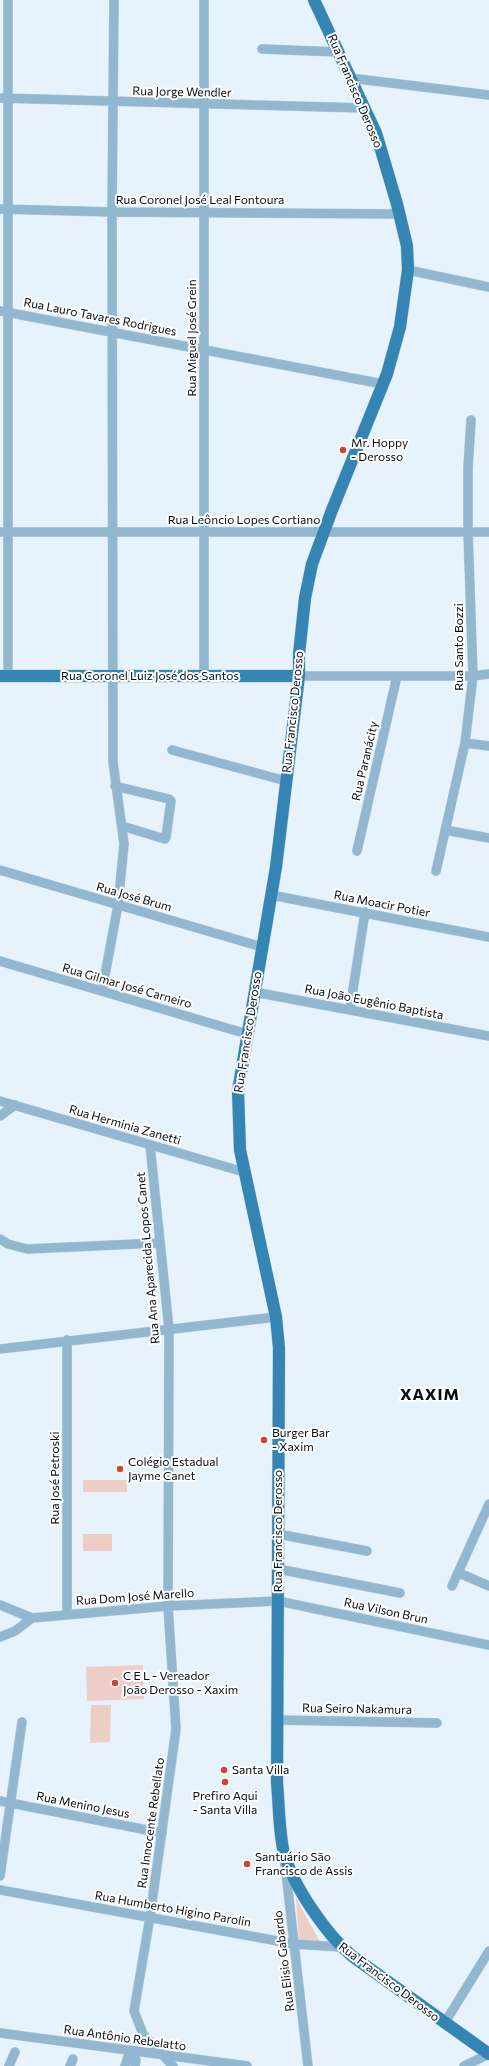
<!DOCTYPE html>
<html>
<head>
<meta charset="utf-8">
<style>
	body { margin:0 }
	canvas { display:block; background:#e6f3fc }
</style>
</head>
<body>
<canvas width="489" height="2066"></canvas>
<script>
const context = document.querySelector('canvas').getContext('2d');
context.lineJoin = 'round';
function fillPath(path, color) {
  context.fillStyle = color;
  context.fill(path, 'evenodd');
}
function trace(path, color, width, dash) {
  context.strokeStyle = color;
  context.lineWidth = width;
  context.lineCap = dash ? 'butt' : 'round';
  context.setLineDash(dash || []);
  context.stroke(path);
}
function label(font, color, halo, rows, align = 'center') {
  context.font = font + ' Commissioner,sans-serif';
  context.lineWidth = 4;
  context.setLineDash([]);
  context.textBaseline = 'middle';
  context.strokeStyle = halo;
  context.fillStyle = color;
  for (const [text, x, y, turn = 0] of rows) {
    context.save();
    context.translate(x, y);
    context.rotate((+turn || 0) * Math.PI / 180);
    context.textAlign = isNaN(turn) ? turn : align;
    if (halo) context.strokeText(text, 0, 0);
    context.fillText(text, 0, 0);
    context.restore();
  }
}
fillPath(new Path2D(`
	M 83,1480 L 127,1480 L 127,1492 L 83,1492 Z
	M 83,1534 L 112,1534 L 112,1551 L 83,1551 Z
	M 143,1665 L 144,1699 L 87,1701 L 86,1667 Z
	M 91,1705 L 111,1705 L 110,1742 L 90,1743 Z
	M 296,1898 L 321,1944 L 299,1941 Z`), '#eecdc6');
const minor = new Path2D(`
	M 204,0 L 204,676
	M 262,49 L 339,52
	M 350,78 L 489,95
	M 0,98 L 364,108
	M 0,209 L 112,212 L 399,214
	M 408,270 L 489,287
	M 0,311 L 383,384
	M 0,532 L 489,532
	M 8,676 L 8,0
	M 299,676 L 473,676 L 489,674
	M 465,743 L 489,746
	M 172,750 L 286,781
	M 115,786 L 169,799 L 171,801 L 166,837 L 165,839 L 122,826
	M 445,830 L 489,838
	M 357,851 L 397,676
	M 0,870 L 262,947
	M 436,871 L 465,743 L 473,676 L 468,532 L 468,468 L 471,420
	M 271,895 L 489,937
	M 0,961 L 247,1034
	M 102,991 L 118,905 L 124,844 L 113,762 L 112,212 L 114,0
	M 254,992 L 489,1036
	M 350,1009 L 365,912
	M 0,1101 L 244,1172
	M 0,1116 L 15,1105
	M 150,1145 L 169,1329 L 168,1606 L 176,1729 L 150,1917 L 134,2011 L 143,2034 L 173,2066
	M 0,1239 L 8,1244 L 27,1249 L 159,1243
	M 67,1340 L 67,1615
	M 0,1349 L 276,1317
	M 278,1534 L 367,1551
	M 278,1569 L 400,1593
	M 459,1573 L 489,1586
	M 452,1586 L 489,1504
	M 0,1605 L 32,1618
	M 0,1637 L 15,1631 L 32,1618 L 168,1606 L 278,1601 L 489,1645
	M 277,1720 L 437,1723
	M 0,1801 L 162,1833
	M 285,1864 L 308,2066
	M 0,1876 L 22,1722
	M 0,1890 L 294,1944 L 341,1947
	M 444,2024 L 489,1951
	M 0,2033 L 247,2066
	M 130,2051 L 136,2060 L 135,2066
	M 9,2066 L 15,2052
	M 70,2066 L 73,2059
	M 125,2066 L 130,2051
	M 464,2066 L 489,2054`);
const major = new Path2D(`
	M 314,0 L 376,133 L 397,204 L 407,246 L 408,270 L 400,327 L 387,374 L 332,510 L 312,564 L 305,598 L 299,654 L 299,676 L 276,867 L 238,1091 L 240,1150 L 276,1317 L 279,1348 L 277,1783 C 279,1803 279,1834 284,1853 C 293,1886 326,1934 352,1956 L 489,2054
	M 0,676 L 299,676`);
trace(minor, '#c2ced7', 10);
trace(major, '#c2ced7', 13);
trace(minor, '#91b7d1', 9);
trace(major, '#3485b3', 12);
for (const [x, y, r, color] of [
	[343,450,4,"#d14530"],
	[264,1440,4,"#d14530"],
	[120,1469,4,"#d14530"],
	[115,1683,4,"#d14530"],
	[224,1770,4,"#d14530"],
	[225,1782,4,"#d14530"],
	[247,1864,4,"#d14530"]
]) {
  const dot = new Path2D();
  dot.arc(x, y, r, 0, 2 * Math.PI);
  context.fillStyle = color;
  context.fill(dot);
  trace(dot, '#fefefe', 1.5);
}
label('12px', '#030d14', '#fefefe', [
	["Rua Francisco Derosso",355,91,67],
	["Rua Jorge Wendler",182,92,1],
	["Rua Coronel José Leal Fontoura",200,200],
	["Rua Lauro Tavares Rodrigues",100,317,11],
	["Rua Miguel José Grein",192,338,-90],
	["Rua Leôncio Lopes Cortiano",244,520],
	["Rua Santo Bozzi",459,647,-90],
	["Rua Coronel Luiz José dos Santos",150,676],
	["Rua Francisco Derosso",293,712,-84],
	["Rua Paranácity",365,761,-77],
	["Rua José Brum",134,897,16],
	["Rua Moacir Potier",382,904,11],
	["Rua Gilmar José Carneiro",127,986,16],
	["Rua João Eugênio Baptista",374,1002,11],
	["Rua Francisco Derosso",248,1032,-81],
	["Rua Herminia Zanetti",125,1125,16],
	["Rua Ana Aparecida Lopos Canet",148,1258,-95],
	["Rua José Petroski",55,1478,-90],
	["Rua Francisco Derosso",278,1531,-90],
	["Rua Dom José Marello",135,1597,-4],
	["Rua Vilson Brun",386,1611,12],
	["Rua Seiro Nakamura",357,1709,1],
	["Rua Menino Jesus",83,1805,11],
	["Rua Innocente Rebellato",151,1823,-82],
	["Rua Humberto Higino Parolin",173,1909,10],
	["Rua Elisio Gabardo",284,1961,-97],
	["Rua Francisco Derosso",389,1982,37],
	["Rua Antônio Rebelatto",125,2038,8]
]);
label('12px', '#030d14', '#fefefe', [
	["Mr. Hoppy",351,443],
	["- Derosso",351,457],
	["Burger Bar",272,1433],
	["- Xaxim",272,1447],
	["Colégio Estadual",128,1462],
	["Jayme Canet",128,1476],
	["C E L - Vereador",123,1676],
	["João Derosso - Xaxim",123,1690],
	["Santa Villa",232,1770],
	["Prefiro Aqui",225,1796,"center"],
	["- Santa Villa",225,1810,"center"],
	["Santuário São",255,1857],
	["Francisco de Assis",255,1871]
], 'left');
context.letterSpacing = '1px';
label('bold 16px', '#030d14', '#fefefe', [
	["XAXIM",430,1395]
]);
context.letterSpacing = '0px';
</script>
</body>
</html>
